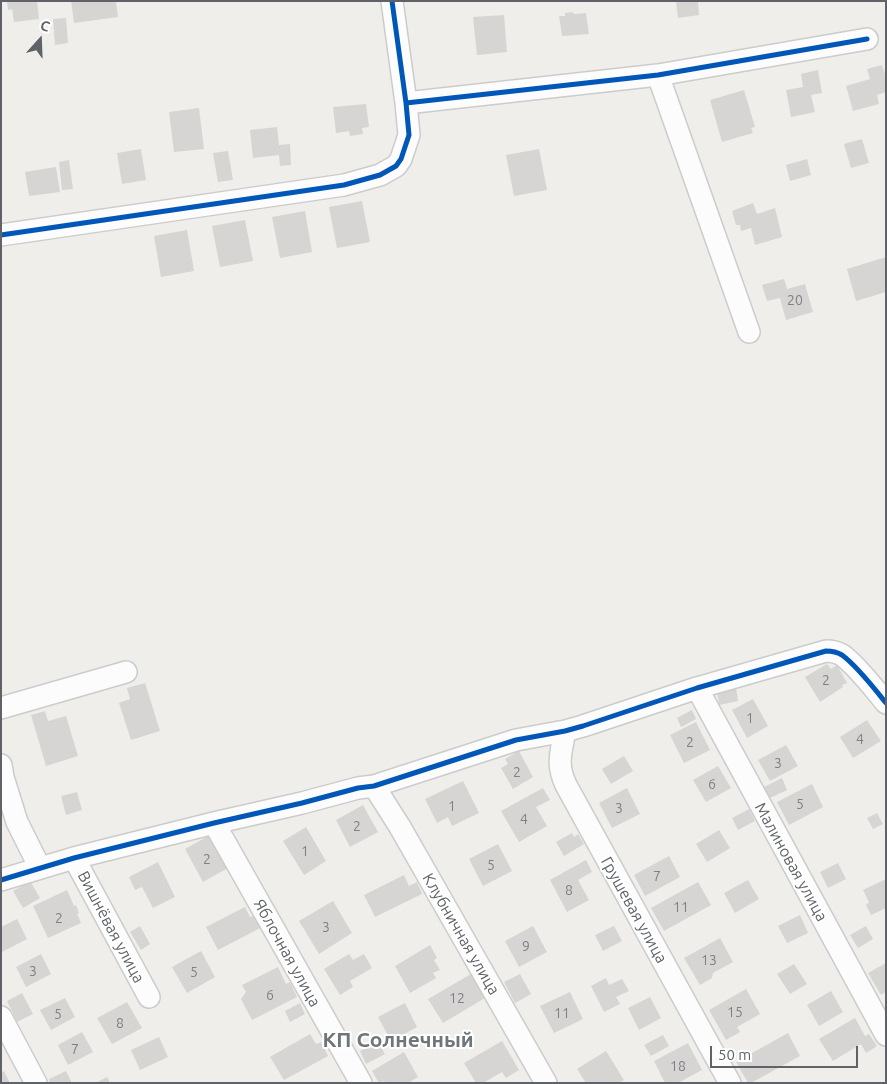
<!DOCTYPE html>
<html>
<head>
<meta charset="utf-8">
<style>
	body { margin:0 }
	#map { position:relative; width:887px; height:1084px; overflow:hidden; background:#efeeea; font-family:Ubuntu,sans-serif }
	canvas { display:block }
	.frame { position:absolute; inset:0; border:2px solid #5f6368; pointer-events:none }
	.north { position:absolute; left:15px; top:15px; width:50px; height:50px; -webkit-text-stroke:4px #fff; paint-order:stroke; rotate:20deg; font-size:14px; font-weight:700; line-height:20px; text-align:center; color:#5f6368 }
	.north::after { content:''; display:block; margin:auto; width:18px; height:22px; background:#5f6368; clip-path:polygon(50% 0,100% 100%,50% 72%,0 100%) }
	.scale { position:absolute; left:710px; top:1046px; width:148px; height:22px; box-sizing:border-box; border:2px solid #5f6368; border-top:0; padding-left:6px; font-size:15px; line-height:18px; white-space:nowrap; color:#5f6368; -webkit-text-stroke:4px #fff; paint-order:stroke }
</style>
</head>
<body>
<div id="map">
<canvas width="887" height="1084"></canvas>
<div class="frame"></div>
<div class="north">С</div>
<div class="scale">50 m</div>
</div>
<script>
const context = document.querySelector('canvas').getContext('2d');
context.lineJoin = 'round';
function fillPath(path, color) {
  context.fillStyle = color;
  context.fill(path, 'evenodd');
}
function trace(path, color, width, dash) {
  context.strokeStyle = color;
  context.lineWidth = width;
  context.lineCap = dash ? 'butt' : 'round';
  context.setLineDash(dash || []);
  context.stroke(path);
}
function label(font, color, halo, rows, align = 'center') {
  context.font = font + ' Ubuntu,sans-serif';
  context.lineWidth = 4;
  context.setLineDash([]);
  context.textBaseline = 'middle';
  context.strokeStyle = halo;
  context.fillStyle = color;
  for (const [text, x, y, turn = 0] of rows) {
    context.save();
    context.translate(x, y);
    context.rotate((+turn || 0) * Math.PI / 180);
    context.textAlign = isNaN(turn) ? turn : align;
    if (halo) context.strokeText(text, 0, 0);
    context.fillText(text, 0, 0);
    context.restore();
  }
}
fillPath(new Path2D(`
	M 7,1 L 37,1 L 39,19 L 14,22 L 12,9 L 8,10 Z
	M 71,1 L 116,1 L 118,17 L 74,23 Z
	M 676,1 L 698,1 L 699,15 L 678,18 Z
	M 573,12 L 573,14 L 586,13 L 589,34 L 562,36 L 559,16 L 565,16 L 565,13 Z
	M 504,15 L 507,52 L 477,55 L 473,17 Z
	M 66,18 L 68,43 L 55,45 L 53,19 Z
	M 882,65 L 886,77 L 886,92 L 877,95 L 879,104 L 853,111 L 846,86 L 870,79 L 867,69 Z
	M 818,70 L 822,93 L 811,95 L 815,112 L 791,117 L 786,90 L 803,87 L 801,74 Z
	M 744,90 L 755,127 L 751,128 L 753,133 L 722,142 L 710,100 Z
	M 366,104 L 369,127 L 362,128 L 363,134 L 350,136 L 349,131 L 336,133 L 333,107 Z
	M 199,108 L 204,149 L 174,152 L 169,112 Z
	M 277,127 L 279,145 L 290,144 L 291,165 L 280,166 L 279,155 L 253,158 L 250,130 Z
	M 862,139 L 869,163 L 851,168 L 844,144 Z
	M 141,149 L 146,180 L 122,184 L 117,153 Z
	M 539,149 L 547,190 L 514,196 L 506,155 Z
	M 228,151 L 233,180 L 218,182 L 213,153 Z
	M 807,159 L 811,175 L 790,181 L 786,165 Z
	M 69,160 L 73,189 L 62,190 L 59,162 Z
	M 56,167 L 60,192 L 29,196 L 25,172 Z
	M 362,201 L 370,242 L 337,248 L 329,207 Z
	M 753,203 L 757,214 L 775,208 L 782,237 L 755,245 L 751,228 L 741,231 L 740,225 L 736,225 L 732,211 Z
	M 305,211 L 312,252 L 280,258 L 272,217 Z
	M 245,220 L 253,261 L 220,267 L 212,226 Z
	M 187,230 L 194,271 L 161,277 L 154,236 Z
	M 886,257 L 886,292 L 856,301 L 847,269 Z
	M 784,279 L 787,289 L 805,284 L 813,312 L 786,320 L 780,298 L 767,301 L 762,285 Z
	M 827,664 L 831,669 L 837,665 L 847,683 L 842,685 L 843,687 L 820,702 L 805,677 Z
	M 145,683 L 160,731 L 131,740 L 119,703 L 130,699 L 127,688 Z
	M 736,687 L 738,701 L 719,705 L 717,690 Z
	M 753,699 L 768,726 L 747,738 L 732,710 Z
	M 692,710 L 696,719 L 681,727 L 677,718 Z
	M 45,711 L 48,721 L 66,716 L 78,756 L 46,766 L 31,715 Z
	M 867,720 L 881,741 L 853,758 L 840,737 Z
	M 696,722 L 710,750 L 684,763 L 670,735 Z
	M 786,745 L 798,766 L 770,781 L 758,760 Z
	M 519,751 L 533,777 L 513,789 L 501,768 L 508,764 L 505,759 Z
	M 624,756 L 633,771 L 611,784 L 602,769 Z
	M 718,766 L 731,788 L 706,802 L 693,780 Z
	M 782,778 L 787,790 L 770,798 L 764,787 Z
	M 463,781 L 479,813 L 452,826 L 448,817 L 437,823 L 425,799 Z
	M 812,784 L 823,807 L 789,825 L 777,802 Z
	M 543,788 L 550,800 L 536,807 L 547,826 L 519,842 L 501,811 Z
	M 627,788 L 640,814 L 612,828 L 599,803 Z
	M 77,792 L 82,810 L 66,815 L 61,796 Z
	M 363,805 L 378,832 L 350,847 L 336,820 Z
	M 749,809 L 755,821 L 738,830 L 732,818 Z
	M 877,813 L 883,824 L 873,829 L 867,818 Z
	M 306,827 L 326,861 L 304,875 L 283,841 Z
	M 719,830 L 730,848 L 707,862 L 696,844 Z
	M 572,833 L 574,837 L 578,834 L 584,844 L 564,856 L 556,842 Z
	M 210,835 L 228,868 L 203,882 L 185,849 Z
	M 498,844 L 512,871 L 483,886 L 469,859 Z
	M 669,856 L 680,877 L 645,896 L 634,875 Z
	M 586,860 L 592,872 L 578,880 L 589,900 L 567,912 L 550,880 Z
	M 158,862 L 175,897 L 153,908 L 142,887 L 135,890 L 129,877 Z
	M 838,863 L 846,879 L 828,888 L 820,872 Z
	M 404,875 L 409,886 L 417,882 L 422,894 L 375,917 L 364,895 Z
	M 886,879 L 886,908 L 871,915 L 866,905 L 869,902 L 863,890 Z
	M 748,880 L 759,899 L 735,913 L 724,893 Z
	M 30,881 L 40,898 L 23,908 L 13,891 Z
	M 698,882 L 711,905 L 664,931 L 651,908 Z
	M 67,890 L 74,906 L 76,905 L 79,913 L 77,914 L 81,923 L 48,938 L 33,906 Z
	M 333,901 L 352,933 L 319,954 L 299,921 Z
	M 245,907 L 250,917 L 257,914 L 264,926 L 218,950 L 206,927 Z
	M 800,915 L 808,933 L 787,943 L 778,926 Z
	M 17,919 L 27,939 L 2,952 L 1,927 Z
	M 140,926 L 150,944 L 141,950 L 130,932 Z
	M 533,926 L 547,952 L 519,967 L 505,941 Z
	M 614,926 L 622,941 L 603,951 L 595,935 Z
	M 866,926 L 873,939 L 858,948 L 850,935 Z
	M 720,938 L 733,962 L 713,973 L 712,978 L 700,985 L 684,958 Z
	M 430,945 L 437,958 L 434,960 L 440,970 L 433,973 L 436,978 L 410,993 L 395,966 Z
	M 201,951 L 215,977 L 187,993 L 172,967 Z
	M 41,954 L 51,974 L 26,987 L 16,967 Z
	M 349,954 L 353,960 L 364,954 L 372,968 L 350,981 L 353,987 L 340,995 L 324,969 Z
	M 886,963 L 886,992 L 881,995 L 868,973 Z
	M 794,964 L 807,984 L 790,994 L 777,974 Z
	M 278,967 L 286,984 L 290,982 L 297,997 L 252,1020 L 241,999 L 246,992 L 242,985 Z
	M 471,974 L 485,998 L 443,1023 L 428,999 Z
	M 520,974 L 531,994 L 515,1003 L 504,982 Z
	M 606,978 L 609,985 L 622,979 L 629,991 L 616,997 L 620,1004 L 604,1012 L 591,986 Z
	M 746,989 L 760,1014 L 737,1027 L 740,1032 L 726,1040 L 709,1010 Z
	M 831,991 L 843,1012 L 819,1026 L 807,1005 Z
	M 570,992 L 583,1019 L 554,1033 L 540,1006 Z
	M 22,993 L 33,1014 L 17,1022 L 7,1001 Z
	M 650,997 L 661,1018 L 639,1030 L 628,1008 Z
	M 65,998 L 75,1017 L 51,1030 L 40,1010 Z
	M 127,1002 L 142,1028 L 112,1044 L 97,1018 Z
	M 300,1003 L 305,1014 L 290,1022 L 285,1011 Z
	M 405,1003 L 417,1027 L 391,1041 L 378,1017 Z
	M 855,1018 L 865,1036 L 869,1034 L 877,1046 L 866,1053 L 861,1044 L 833,1061 L 819,1039 Z
	M 82,1032 L 93,1052 L 68,1065 L 58,1045 Z
	M 788,1033 L 800,1056 L 751,1083 L 748,1083 L 736,1062 Z
	M 310,1034 L 316,1044 L 321,1042 L 328,1056 L 284,1080 L 270,1057 Z
	M 663,1035 L 669,1046 L 651,1056 L 644,1045 Z
	M 159,1037 L 168,1057 L 140,1070 L 131,1050 Z
	M 502,1041 L 519,1070 L 506,1078 L 502,1072 L 483,1083 L 476,1083 L 464,1063 Z
	M 378,1042 L 385,1054 L 366,1064 L 360,1051 Z
	M 688,1043 L 702,1070 L 678,1083 L 665,1083 L 654,1061 Z
	M 606,1051 L 624,1080 L 619,1083 L 586,1083 L 577,1069 Z
	M 404,1052 L 418,1077 L 408,1083 L 385,1083 L 384,1081 L 379,1083 L 372,1071 Z
	M 4,1071 L 10,1083 L 1,1083 L 1,1073 Z
	M 66,1071 L 72,1083 L 50,1083 L 49,1079 Z
	M 107,1077 L 110,1083 L 96,1083 Z`), '#d6d5d3');
const minor = new Path2D(`
	M 658,75 L 749,332
	M 406,103 L 658,75 L 867,39
	M 1,235 L 344,185 L 380,175 L 396,166 L 401,159 L 409,135 L 406,103 L 392,1
	M 697,688 L 886,1035
	M 1,708 L 126,672
	M 565,731 C 561,753 556,764 566,785 L 730,1083
	M 1,765 L 3,777 L 17,822 L 40,868
	M 374,786 L 400,827 L 546,1083
	M 214,823 L 361,1083
	M 74,858 L 149,997
	M 1,880 L 74,858 L 214,823 L 302,803 L 358,788 L 374,786 L 516,740 L 565,731 L 583,726 L 697,688 L 826,651 C 832,651 837,652 842,655 C 857,666 874,688 886,703
	M 1,1017 L 36,1083`);
trace(minor, '#cbcccc', 24);
trace(minor, '#fdfcfc', 21);
trace(new Path2D(`
	M 406,103 L 658,75 L 867,39
	M 1,235 L 344,185 L 380,175 L 396,166 L 401,159 L 409,135 L 406,103 L 392,1
	M 1,880 L 74,858 L 214,823 L 302,803 L 358,788 L 374,786 L 516,740 L 565,731 L 583,726 L 697,688 L 826,651 C 832,651 837,652 842,655 C 857,666 874,688 886,703`), '#0057b8', 5);
label('14px', '#7e8184', null, [
	["20",795,300],
	["2",826,680],
	["1",750,718],
	["4",860,739],
	["2",690,742],
	["3",778,763],
	["2",517,772],
	["6",712,784],
	["5",800,804],
	["1",452,806],
	["3",619,808],
	["4",524,819],
	["2",357,826],
	["1",305,851],
	["2",207,859],
	["5",491,865],
	["7",657,876],
	["8",569,890],
	["11",681,907],
	["2",59,918],
	["3",326,927],
	["9",526,946],
	["13",709,960],
	["3",33,971],
	["5",194,972],
	["6",270,995],
	["12",457,998],
	["15",735,1012],
	["11",562,1013],
	["5",58,1014],
	["8",120,1023],
	["7",75,1049],
	["18",678,1066]
]);
label('16px', '#5f6368', '#fff', [
	["Малиновая улица",791,862,61],
	["Грушевая улица",634,910,61],
	["Вишнёвая улица",111,927,62],
	["Клубничная улица",461,934,60],
	["Яблочная улица",287,953,61]
]);
label('bold 21px', '#70757a', '#fff', [
	["КП Солнечный",398,1040]
]);
</script>
</body>
</html>
